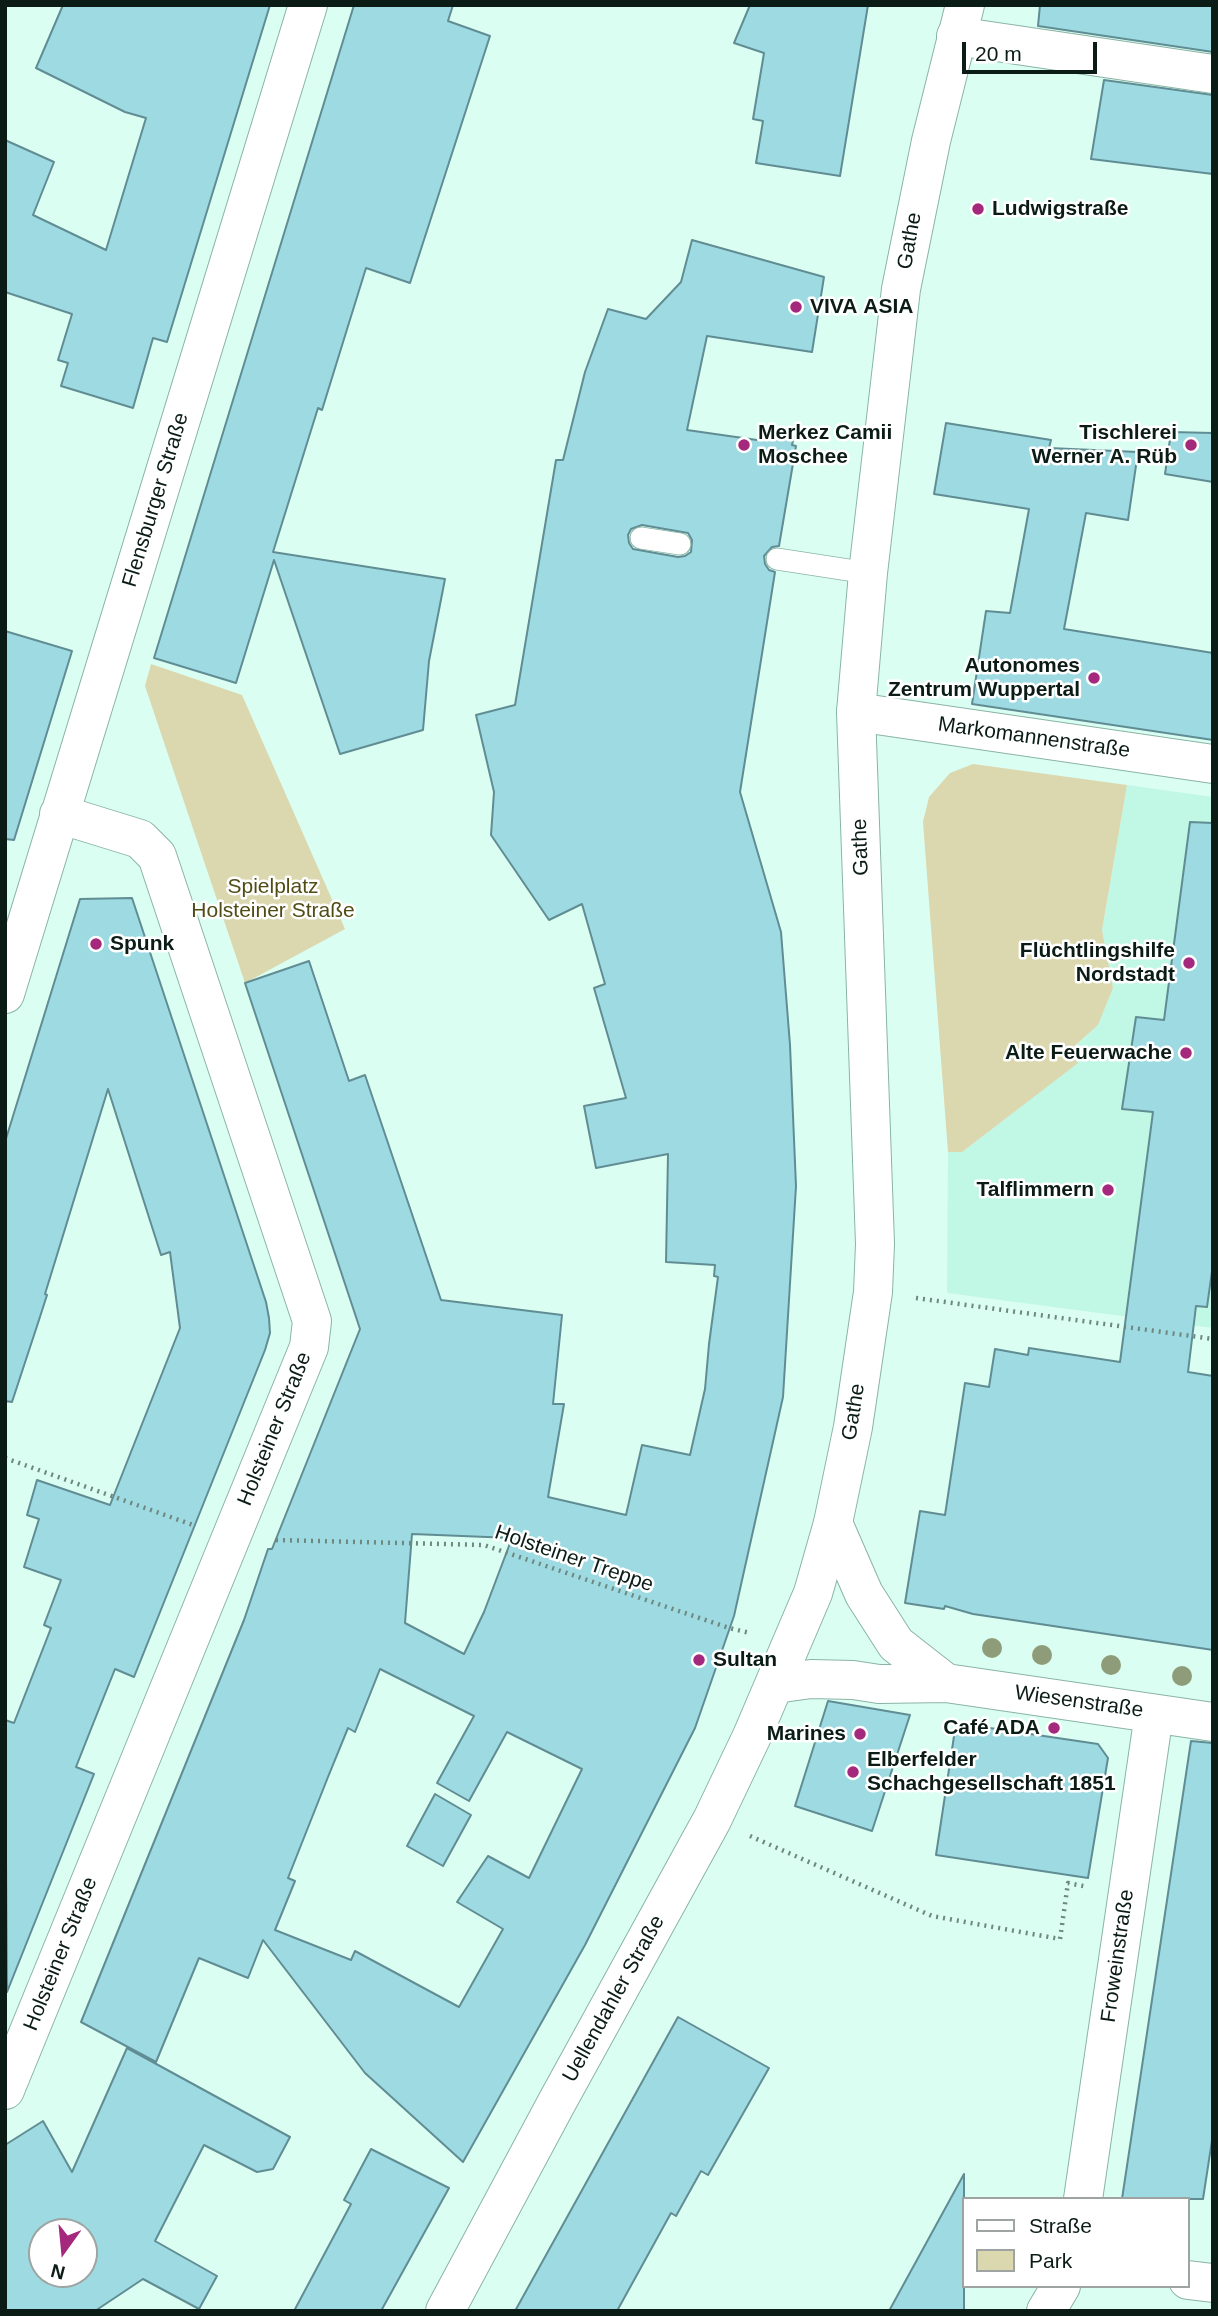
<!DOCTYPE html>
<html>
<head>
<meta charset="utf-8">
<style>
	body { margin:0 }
	#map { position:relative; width:1218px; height:2316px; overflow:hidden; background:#dbfef2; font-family:Helvetica,sans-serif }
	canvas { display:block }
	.frame { position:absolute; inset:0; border:7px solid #0b1c17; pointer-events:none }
	.legend { position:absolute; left:962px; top:2197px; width:228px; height:91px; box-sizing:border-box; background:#fff; border:2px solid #9da4a2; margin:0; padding:9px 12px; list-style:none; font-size:21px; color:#0b1c17 }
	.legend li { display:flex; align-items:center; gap:14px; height:35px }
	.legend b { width:35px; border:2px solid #9da4a2 }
	.north { position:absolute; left:28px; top:2218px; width:70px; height:70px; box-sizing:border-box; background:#fff; border:2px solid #9da4a2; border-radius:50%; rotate:195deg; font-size:19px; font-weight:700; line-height:28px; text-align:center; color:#0b1c17 }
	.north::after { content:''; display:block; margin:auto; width:24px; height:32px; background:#a4287c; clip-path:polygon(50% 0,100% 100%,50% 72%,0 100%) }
	.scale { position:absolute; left:962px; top:42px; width:135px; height:32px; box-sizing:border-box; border:4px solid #0b1c17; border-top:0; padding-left:9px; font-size:21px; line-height:24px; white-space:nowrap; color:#0b1c17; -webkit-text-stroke:5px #fff; paint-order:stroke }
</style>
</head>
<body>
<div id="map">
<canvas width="1218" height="2316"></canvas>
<div class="frame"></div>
<ul class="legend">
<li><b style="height:9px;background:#fff"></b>Straße</li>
<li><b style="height:19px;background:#dbd7ae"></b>Park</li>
</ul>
<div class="north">N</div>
<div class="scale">20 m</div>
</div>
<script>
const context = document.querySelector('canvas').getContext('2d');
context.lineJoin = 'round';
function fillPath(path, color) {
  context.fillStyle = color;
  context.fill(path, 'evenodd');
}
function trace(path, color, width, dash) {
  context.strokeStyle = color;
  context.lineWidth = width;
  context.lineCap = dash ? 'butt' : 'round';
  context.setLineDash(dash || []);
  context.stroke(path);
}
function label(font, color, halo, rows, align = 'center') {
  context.font = font + ' Helvetica,sans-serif';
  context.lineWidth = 5;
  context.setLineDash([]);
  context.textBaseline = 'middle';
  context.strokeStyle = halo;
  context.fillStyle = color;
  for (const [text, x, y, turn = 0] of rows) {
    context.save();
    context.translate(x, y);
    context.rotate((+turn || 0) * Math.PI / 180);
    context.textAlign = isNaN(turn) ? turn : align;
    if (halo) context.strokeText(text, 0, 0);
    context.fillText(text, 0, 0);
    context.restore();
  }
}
fillPath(new Path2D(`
	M 1127,785 L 1213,797 L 1213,1328 L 947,1293 L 948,1152 L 962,1152 L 1077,1063 L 1068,1053 L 1098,1025 L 1113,988 L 1102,930 Z`), '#c1f7e5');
fillPath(new Path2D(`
	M 151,664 L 242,695 L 345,929 L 245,983 L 145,686 Z
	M 973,764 L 1127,785 L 1102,930 L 1113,988 L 1098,1025 L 1068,1052 L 1078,1063 L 962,1152 L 948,1152 L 923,822 L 929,797 L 950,773 Z`), '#dbd7ae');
const building = new Path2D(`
	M 63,5 L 270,5 L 167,342 L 153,338 L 133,408 L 61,386 L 68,363 L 58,360 L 72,314 L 5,292 L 5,140 L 54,162 L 33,215 L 106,250 L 146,118 L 125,112 L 36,68 Z
	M 354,5 L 453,5 L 448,21 L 490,36 L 410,283 L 366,268 L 322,410 L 318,408 L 273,552 L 445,579 L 429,661 L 423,730 L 340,754 L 274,560 L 236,683 L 154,658 Z
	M 750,5 L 868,5 L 840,176 L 756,163 L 763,121 L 753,119 L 764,53 L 734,43 Z
	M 1040,5 L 1213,5 L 1213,52 L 1038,26 Z
	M 1104,80 L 1213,95 L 1213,174 L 1091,159 Z
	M 692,240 L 824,277 L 812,352 L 707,336 L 687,430 L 757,440 L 794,436 L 792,445 L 796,446 L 779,546 L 772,547 L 764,556 L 765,564 L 769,570 L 775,572 L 740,792 L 781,932 L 790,1045 L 796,1186 L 783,1397 L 734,1616 L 695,1728 L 585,1945 L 463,2162 L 365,2073 L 263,1940 L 248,1978 L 199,1958 L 156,2062 L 81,2022 L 244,1620 L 268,1549 L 272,1549 L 360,1329 L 245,983 L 309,961 L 349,1081 L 365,1075 L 441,1300 L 562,1315 L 553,1404 L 564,1404 L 548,1497 L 626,1515 L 642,1445 L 690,1455 L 705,1389 L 709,1344 L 718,1277 L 714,1276 L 715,1265 L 666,1262 L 668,1154 L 596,1168 L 584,1106 L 626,1098 L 594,988 L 605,984 L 582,904 L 549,920 L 491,835 L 494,792 L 476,715 L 515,705 L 556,460 L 563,460 L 585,372 L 608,309 L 646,319 L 681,282 ZM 642,525 L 688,533 L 692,540 L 691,552 L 685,556 L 678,557 L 633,549 L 629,543 L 628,535 L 631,529 ZM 412,1534 L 512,1538 L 484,1612 L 464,1654 L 405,1623 ZM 380,1669 L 474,1716 L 437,1783 L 469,1801 L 507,1732 L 582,1769 L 529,1878 L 488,1856 L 457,1902 L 503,1929 L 459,2007 L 355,1951 L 351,1960 L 275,1930 L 295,1881 L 288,1878 L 328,1777 L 348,1728 L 355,1732 Z
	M 946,423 L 1051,440 L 1049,448 L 1138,452 L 1128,520 L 1086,513 L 1064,629 L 1213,653 L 1213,740 L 972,704 L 986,611 L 1010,613 L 1029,509 L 934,494 Z
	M 1171,432 L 1213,433 L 1213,482 L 1165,474 Z
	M 5,631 L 72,651 L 14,840 L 5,839 Z
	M 1190,822 L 1213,823 L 1213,1264 L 1207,1307 L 1196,1306 L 1188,1372 L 1213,1376 L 1213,1650 L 973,1614 L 945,1606 L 944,1609 L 905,1603 L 920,1511 L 945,1515 L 965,1383 L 989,1387 L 995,1349 L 1028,1355 L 1029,1348 L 1120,1362 L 1153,1112 L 1122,1109 L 1136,1017 L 1164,1020 Z
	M 132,898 L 266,1302 L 269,1318 L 270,1333 L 265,1350 L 134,1677 L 115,1669 L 91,1729 L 76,1767 L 94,1774 L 7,1992 L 5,1720 L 14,1723 L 51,1628 L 44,1625 L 61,1580 L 24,1567 L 39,1519 L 27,1515 L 37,1480 L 110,1505 L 180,1328 L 170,1252 L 161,1255 L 108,1089 L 45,1294 L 47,1295 L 38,1323 L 12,1402 L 5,1401 L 5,1142 L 80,899 Z
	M 828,1701 L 910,1715 L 872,1831 L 795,1806 Z
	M 956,1723 L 1098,1744 L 1108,1758 L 1088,1878 L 936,1855 Z
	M 1191,1741 L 1213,1743 L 1213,2134 L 1203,2199 L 1122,2199 Z
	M 435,1794 L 471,1815 L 443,1866 L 407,1846 Z
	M 678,2017 L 769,2068 L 708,2175 L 701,2171 L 676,2216 L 671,2213 L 617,2311 L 515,2311 Z
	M 127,2048 L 290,2137 L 273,2169 L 257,2172 L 204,2145 L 155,2241 L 217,2276 L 199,2309 L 143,2279 L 95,2311 L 5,2311 L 5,2145 L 43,2121 L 72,2172 ZM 42,2232 L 84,2232 L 84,2274 L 42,2274 Z
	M 371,2149 L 449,2188 L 381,2311 L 294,2311 L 351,2204 L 344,2200 Z
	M 964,2174 L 964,2311 L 889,2311 Z`);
fillPath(building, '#9edae2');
trace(building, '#608d93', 2);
const service = new Path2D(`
	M 641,538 L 680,544
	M 777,559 L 868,573`);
const minor = new Path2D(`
	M 956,36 L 1213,74
	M 856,712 L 1213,764
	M 5,994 L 308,5
	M 833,1523 L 864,1594 L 896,1644 L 946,1683
	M 775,1684 L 811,1679 L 853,1680 L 879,1684 L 946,1683 L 1213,1722
	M 5,2090 L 309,1347 L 312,1321 L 157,856 L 140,839 L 59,814
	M 1083,2199 L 1154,1714
	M 1188,2280 L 1213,2283
	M 1046,2311 L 1061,2286`);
const secondary = new Path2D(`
	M 445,2311 L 557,2102 L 712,1820 L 752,1736 L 813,1593 L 833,1523 L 853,1427 L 873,1292 L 875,1244 L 856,712 L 868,573 L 901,289 L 931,141 L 965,5`);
trace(service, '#8ab4a6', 23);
trace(minor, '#8ab4a6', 40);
trace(secondary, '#8ab4a6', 40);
trace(new Path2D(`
	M 916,1298 L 1213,1339
	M 5,1458 L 193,1525
	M 276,1540 L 484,1545 L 729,1628 L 750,1633
	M 750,1836 L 932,1916 L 1060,1939 L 1068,1883 L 1088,1887`), '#6e877f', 4.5, [2, 5]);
trace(service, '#fff', 21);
trace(minor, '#fff', 38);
trace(secondary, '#fff', 38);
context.fillStyle = '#8f9c79';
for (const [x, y] of [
	[992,1648],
	[1042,1655],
	[1111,1665],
	[1182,1676]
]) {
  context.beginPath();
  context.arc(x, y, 10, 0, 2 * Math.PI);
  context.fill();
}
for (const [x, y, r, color] of [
	[978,209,7,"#a4287c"],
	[796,307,7,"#a4287c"],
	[744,445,7,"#a4287c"],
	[1191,445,7,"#a4287c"],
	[1094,678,7,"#a4287c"],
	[96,944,7,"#a4287c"],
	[1189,963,7,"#a4287c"],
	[1186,1053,7,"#a4287c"],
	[1108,1190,7,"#a4287c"],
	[699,1660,7,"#a4287c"],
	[1054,1728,7,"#a4287c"],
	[860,1734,7,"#a4287c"],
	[853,1772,7,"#a4287c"]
]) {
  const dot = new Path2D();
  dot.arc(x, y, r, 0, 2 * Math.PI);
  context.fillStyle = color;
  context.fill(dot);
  trace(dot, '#fff', 2.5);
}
label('bold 21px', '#0b1c17', '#fff', [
	["Ludwigstraße",992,209,"left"],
	["VIVA ASIA",810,307,"left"],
	["Merkez Camii",758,433,"left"],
	["Moschee",758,457,"left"],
	["Tischlerei",1177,433],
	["Werner A. Rüb",1177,457],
	["Autonomes",1080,666],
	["Zentrum Wuppertal",1080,690],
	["Spunk",110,944,"left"],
	["Flüchtlingshilfe",1175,951],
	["Nordstadt",1175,975],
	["Alte Feuerwache",1172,1053],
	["Talflimmern",1094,1190],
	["Sultan",713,1660,"left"],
	["Café ADA",1040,1728],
	["Marines",846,1734],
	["Elberfelder",867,1760,"left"],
	["Schachgesellschaft 1851",867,1784,"left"]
], 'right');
label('21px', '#0b1c17', '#fff', [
	["Gathe",910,241,-80],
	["Flensburger Straße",156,500,-73],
	["Markomannenstraße",1034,738,8],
	["Gathe",861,847,-92],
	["Gathe",854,1412,-81],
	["Holsteiner Straße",275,1429,-68],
	["Holsteiner Treppe",574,1559,19],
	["Wiesenstraße",1079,1702,8],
	["Holsteiner Straße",61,1954,-68],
	["Froweinstraße",1118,1956,-82],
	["Uellendahler Straße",614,1999,-61]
]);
label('21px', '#514c16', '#fff', [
	["Spielplatz",273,887],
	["Holsteiner Straße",273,911]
]);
</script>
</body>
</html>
